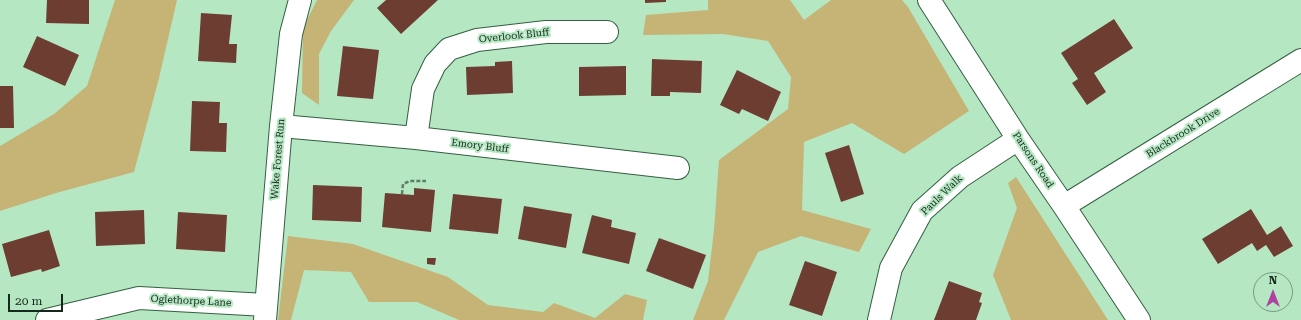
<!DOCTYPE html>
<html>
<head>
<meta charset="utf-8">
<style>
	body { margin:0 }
	#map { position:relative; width:1301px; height:320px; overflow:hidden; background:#b6e7c3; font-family:"Roboto Serif",serif }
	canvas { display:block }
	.north { position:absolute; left:1253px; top:272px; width:40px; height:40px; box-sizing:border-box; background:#b6e7c3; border:1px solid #769b80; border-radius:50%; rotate:0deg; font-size:11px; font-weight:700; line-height:16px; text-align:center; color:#16291c }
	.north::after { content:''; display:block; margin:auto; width:14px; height:18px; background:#af42a1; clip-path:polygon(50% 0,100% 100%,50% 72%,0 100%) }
	.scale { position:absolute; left:8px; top:294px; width:55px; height:18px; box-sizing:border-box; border:2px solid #16291c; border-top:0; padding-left:5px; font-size:12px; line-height:14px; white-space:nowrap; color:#16291c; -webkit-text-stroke:3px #b6e7c3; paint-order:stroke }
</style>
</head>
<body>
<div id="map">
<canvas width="1301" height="320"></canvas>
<div class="north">N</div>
<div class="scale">20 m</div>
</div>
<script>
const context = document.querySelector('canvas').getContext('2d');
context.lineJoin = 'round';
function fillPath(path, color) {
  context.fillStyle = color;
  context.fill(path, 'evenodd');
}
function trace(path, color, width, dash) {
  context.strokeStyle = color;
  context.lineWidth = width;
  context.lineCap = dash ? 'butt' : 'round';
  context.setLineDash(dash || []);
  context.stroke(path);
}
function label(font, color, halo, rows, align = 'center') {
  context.font = font + ' "Roboto Serif",serif';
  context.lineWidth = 4;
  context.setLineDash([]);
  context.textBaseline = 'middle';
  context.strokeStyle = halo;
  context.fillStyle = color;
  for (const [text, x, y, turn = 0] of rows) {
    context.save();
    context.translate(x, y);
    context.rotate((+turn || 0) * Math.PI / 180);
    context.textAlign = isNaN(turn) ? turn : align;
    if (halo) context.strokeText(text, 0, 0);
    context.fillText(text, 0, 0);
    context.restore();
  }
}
fillPath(new Path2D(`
	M 115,0 L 177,0 L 159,78 L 134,172 L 56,193 L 0,211 L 0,146 L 54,114 L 87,86 Z
	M 317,0 L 354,0 L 331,31 L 319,54 L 319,105 L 302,93 L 303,28 Z
	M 708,0 L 790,0 L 804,20 L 831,0 L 902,0 L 908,7 L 969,111 L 904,154 L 852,123 L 804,142 L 802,210 L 871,229 L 859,252 L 801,236 L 758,252 L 724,320 L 693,320 L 708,281 L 714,230 L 719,160 L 788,109 L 791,77 L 768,41 L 723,34 L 643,35 L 646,15 L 708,10 Z
	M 1016,177 L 1108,320 L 1011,320 L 993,275 L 1017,208 L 1008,183 Z
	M 288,236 L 353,244 L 448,277 L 488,305 L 543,312 L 554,303 L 595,318 L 625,294 L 647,300 L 643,320 L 459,320 L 417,302 L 369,302 L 351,272 L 304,270 L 291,320 L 278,320 Z`), '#c6b376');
fillPath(new Path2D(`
	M 47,0 L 89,0 L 89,24 L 46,23 Z
	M 386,0 L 438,0 L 401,34 L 377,8 Z
	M 645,0 L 666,0 L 666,2 L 645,3 Z
	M 201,13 L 232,15 L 229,44 L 237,44 L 236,63 L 198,61 Z
	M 1114,19 L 1133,48 L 1094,73 L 1106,92 L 1087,105 L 1072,83 L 1078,79 L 1061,53 Z
	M 37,36 L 79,55 L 65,86 L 23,67 Z
	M 343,46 L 379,50 L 373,99 L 337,96 Z
	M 652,59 L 702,61 L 701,93 L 670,92 L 670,96 L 651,96 Z
	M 512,61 L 513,93 L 467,95 L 466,67 L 495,66 L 495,62 Z
	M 626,66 L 626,95 L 579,96 L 579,67 Z
	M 737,70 L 781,92 L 768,121 L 742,109 L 739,114 L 720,105 Z
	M 0,86 L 13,86 L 14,128 L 0,128 Z
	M 192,101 L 220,102 L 219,123 L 227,123 L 226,152 L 190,151 Z
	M 849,145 L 864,194 L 841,202 L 825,153 Z
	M 313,185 L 362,187 L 361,222 L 312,220 Z
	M 414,188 L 435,190 L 431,232 L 382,227 L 385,193 L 414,195 Z
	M 453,194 L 502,199 L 498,234 L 449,229 Z
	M 524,206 L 572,214 L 566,248 L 518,239 Z
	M 1251,209 L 1267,235 L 1281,226 L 1293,246 L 1274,257 L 1266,245 L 1257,251 L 1252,243 L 1218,264 L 1202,239 Z
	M 144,210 L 145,244 L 96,246 L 95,212 Z
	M 178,212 L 227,215 L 225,252 L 176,249 Z
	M 592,215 L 612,220 L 611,227 L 636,233 L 629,264 L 582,253 Z
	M 49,230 L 60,266 L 42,272 L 41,269 L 11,277 L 2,244 Z
	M 659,238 L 706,255 L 693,289 L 646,271 Z
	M 427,258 L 436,258 L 435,265 L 427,264 Z
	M 805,261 L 837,272 L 822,316 L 789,305 Z
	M 949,281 L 982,293 L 979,302 L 982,303 L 976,320 L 934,320 Z`), '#6d3d32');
const minor = new Path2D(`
	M 929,0 L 1018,139 L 1064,206 L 1139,320
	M 281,126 L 416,138 L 678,168
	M 416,138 L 423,89 L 435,64 L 449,49 L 477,40 L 546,32 L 607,32
	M 1064,206 L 1301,60
	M 47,320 L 139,298 L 266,305
	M 265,320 L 281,126 L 291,34 L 300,0
	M 879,320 L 891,268 L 922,211 L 960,177 L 1018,139`);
trace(minor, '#335f41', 24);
trace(new Path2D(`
	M 402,194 L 403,184 L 410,181 L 426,181`), '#5e7f67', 2.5, [4, 2]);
trace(minor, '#fff', 22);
label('10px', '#16291c', '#b6e7c3', [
	["Overlook Bluff",514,36,-6],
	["Blackbrook Drive",1183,133,-32],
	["Emory Bluff",480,146,7],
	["Wake Forest Run",278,159,-85],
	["Parsons Road",1033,160,56],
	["Pauls Walk",942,195,-44],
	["Oglethorpe Lane",191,301,3]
]);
</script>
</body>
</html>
